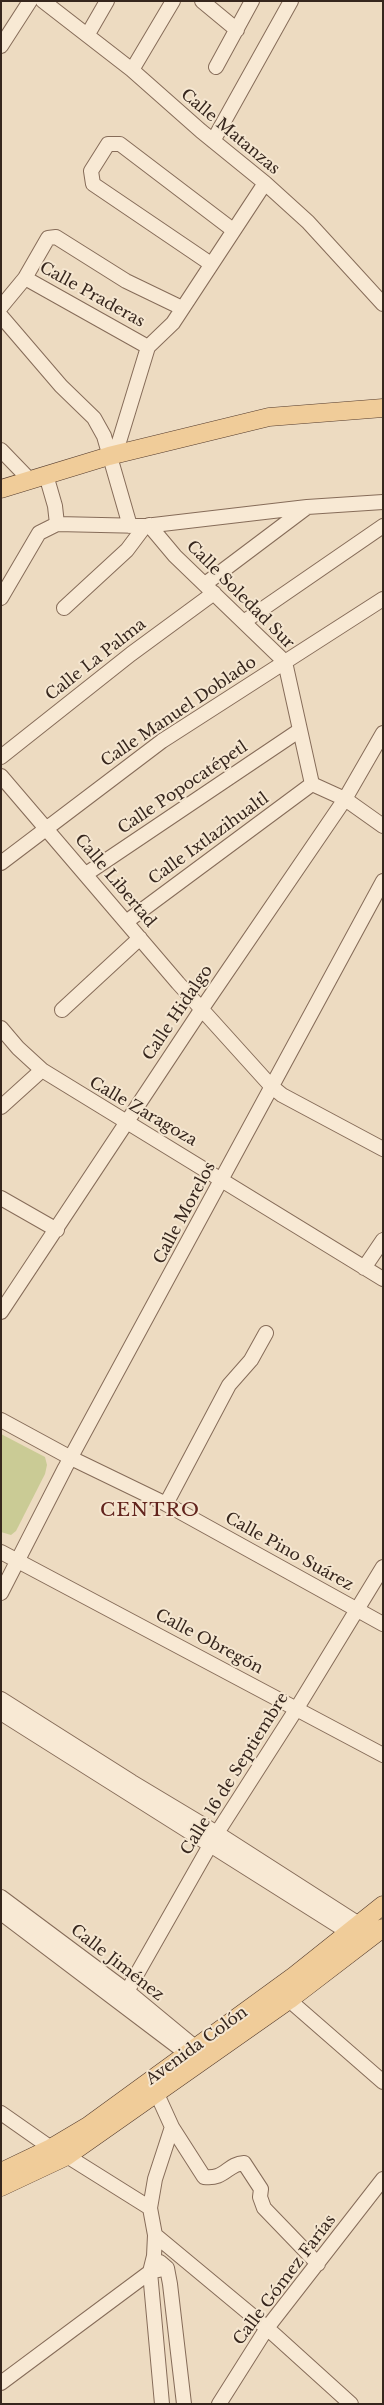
<!DOCTYPE html>
<html>
<head>
<meta charset="utf-8">
<style>
	body { margin:0 }
	#map { position:relative; width:384px; height:2405px; overflow:hidden; background:#eddbc1; font-family:"Libre Baskerville",serif }
	canvas { display:block }
	.frame { position:absolute; inset:0; border:2px solid #36261d; pointer-events:none }
</style>
</head>
<body>
<div id="map">
<canvas width="384" height="2405"></canvas>
<div class="frame"></div>
</div>
<script>
const context = document.querySelector('canvas').getContext('2d');
context.lineJoin = 'round';
function fillPath(path, color) {
  context.fillStyle = color;
  context.fill(path, 'evenodd');
}
function trace(path, color, width, dash) {
  context.strokeStyle = color;
  context.lineWidth = width;
  context.lineCap = dash ? 'butt' : 'round';
  context.setLineDash(dash || []);
  context.stroke(path);
}
function label(font, color, halo, rows, align = 'center') {
  context.font = font + ' "Libre Baskerville",serif';
  context.lineWidth = 4;
  context.setLineDash([]);
  context.textBaseline = 'middle';
  context.strokeStyle = halo;
  context.fillStyle = color;
  for (const [text, x, y, turn = 0] of rows) {
    context.save();
    context.translate(x, y);
    context.rotate((+turn || 0) * Math.PI / 180);
    context.textAlign = isNaN(turn) ? turn : align;
    if (halo) context.strokeText(text, 0, 0);
    context.fillText(text, 0, 0);
    context.restore();
  }
}
fillPath(new Path2D(`
	M 1,1434 L 45,1457 L 47,1465 L 45,1474 L 16,1531 L 11,1535 L 1,1532 Z`), '#cacb95');
const minor = new Path2D(`
	M 43,1 L 132,70 L 201,131 L 265,183 L 308,222 L 383,304
	M 202,1 L 237,30
	M 88,34 L 107,1
	M 1,46 L 30,1
	M 216,67 L 252,1
	M 132,70 L 173,1
	M 213,141 L 291,1
	M 211,264 L 93,184 L 91,171 L 108,144 L 120,144 L 233,230
	M 25,278 L 148,347
	M 1,307 L 25,278 L 48,238 L 56,237 L 126,281 L 182,308
	M 1,316 L 61,386 L 94,418 L 104,436 L 130,526
	M 148,347 L 173,323 L 265,183
	M 1,450 L 29,479
	M 115,455 L 148,347
	M 46,475 L 55,506 L 57,524
	M 149,525 L 175,556 L 285,662 L 312,784
	M 205,584 L 306,508
	M 1,598 L 39,533 L 57,524 L 145,526 L 307,507 L 383,502
	M 64,608 L 127,550 L 145,526
	M 245,621 L 383,526
	M 1,757 L 131,654 L 214,593
	M 1,776 L 178,983 L 271,1086 L 282,1095 L 383,1149
	M 312,784 L 345,799 L 383,826
	M 1,863 L 162,741 L 383,599
	M 86,874 L 300,730
	M 126,922 L 312,784
	M 62,1010 L 140,938
	M 1,1028 L 18,1048 L 42,1070 L 383,1279
	M 1,1107 L 42,1070
	M 1,1198 L 57,1230
	M 364,1268 L 383,1240
	M 1,1312 L 203,1007 L 345,799 L 383,733
	M 1,1420 L 71,1458 L 166,1504 L 383,1624
	M 166,1504 L 229,1385 L 251,1360 L 266,1333
	M 1,1552 L 383,1755
	M 1,1593 L 65,1468 L 383,881
	M 1,1699 L 132,1782 L 217,1833 L 365,1928
	M 1,1713 L 356,1937
	M 1,1897 L 127,1991 L 202,2053
	M 1,1913 L 194,2059
	M 289,2000 L 383,2082
	M 121,2002 L 217,1833 L 297,1708 L 383,1567
	M 149,2087 L 157,2094 L 172,2127 L 155,2179 L 150,2208 L 155,2235 L 154,2256 L 150,2272 L 162,2404
	M 1,2113 L 51,2148
	M 172,2127 L 204,2177 C 225,2180 227,2164 244,2163 L 261,2189 L 260,2197 L 264,2208 L 318,2264
	M 67,2156 L 150,2208
	M 155,2235 L 267,2328 L 351,2404
	M 160,2262 L 167,2268 L 170,2284 L 184,2404
	M 1,2383 L 150,2272 L 167,2268
	M 219,2404 L 267,2328 L 383,2179`);
const major = new Path2D(`
	M 1,489 L 109,456 L 269,417 L 383,408
	M 1,2172 L 51,2148 L 88,2126 L 294,1976 L 383,1905
	M 1,2187 L 67,2156 L 289,2000 L 383,1928`);
trace(minor, '#866c59', 16);
trace(major, '#543b2d', 19);
trace(minor, '#f8e9d4', 14);
trace(major, '#f0cc99', 18);
label('16px', '#36261d', '#f5e6d0', [
	["Calle Matanzas",230,132,40],
	["Calle Praderas",92,295,29],
	["Calle Soledad Sur",240,595,45],
	["Calle La Palma",96,660,-38],
	["Calle Manuel Doblado",179,712,-34],
	["Calle Popocatépetl",183,788,-34],
	["Calle Ixtlazihualtl",209,839,-36],
	["Calle Libertad",115,881,50],
	["Calle Hidalgo",178,1013,-56],
	["Calle Zaragoza",143,1112,30],
	["Calle Morelos",185,1213,-62],
	["Calle Pino Suárez",289,1552,29],
	["Calle Obregón",209,1642,28],
	["Calle 16 de Septiembre",235,1774,-58],
	["Calle Jiménez",117,1963,38],
	["Avenida Colón",197,2046,-36],
	["Calle Gómez Farías",285,2280,-53]
]);
context.letterSpacing = '1px';
label('19px', '#62241d', '#f5e6d0', [
	["CENTRO",150,1511]
]);
context.letterSpacing = '0px';
</script>
</body>
</html>
